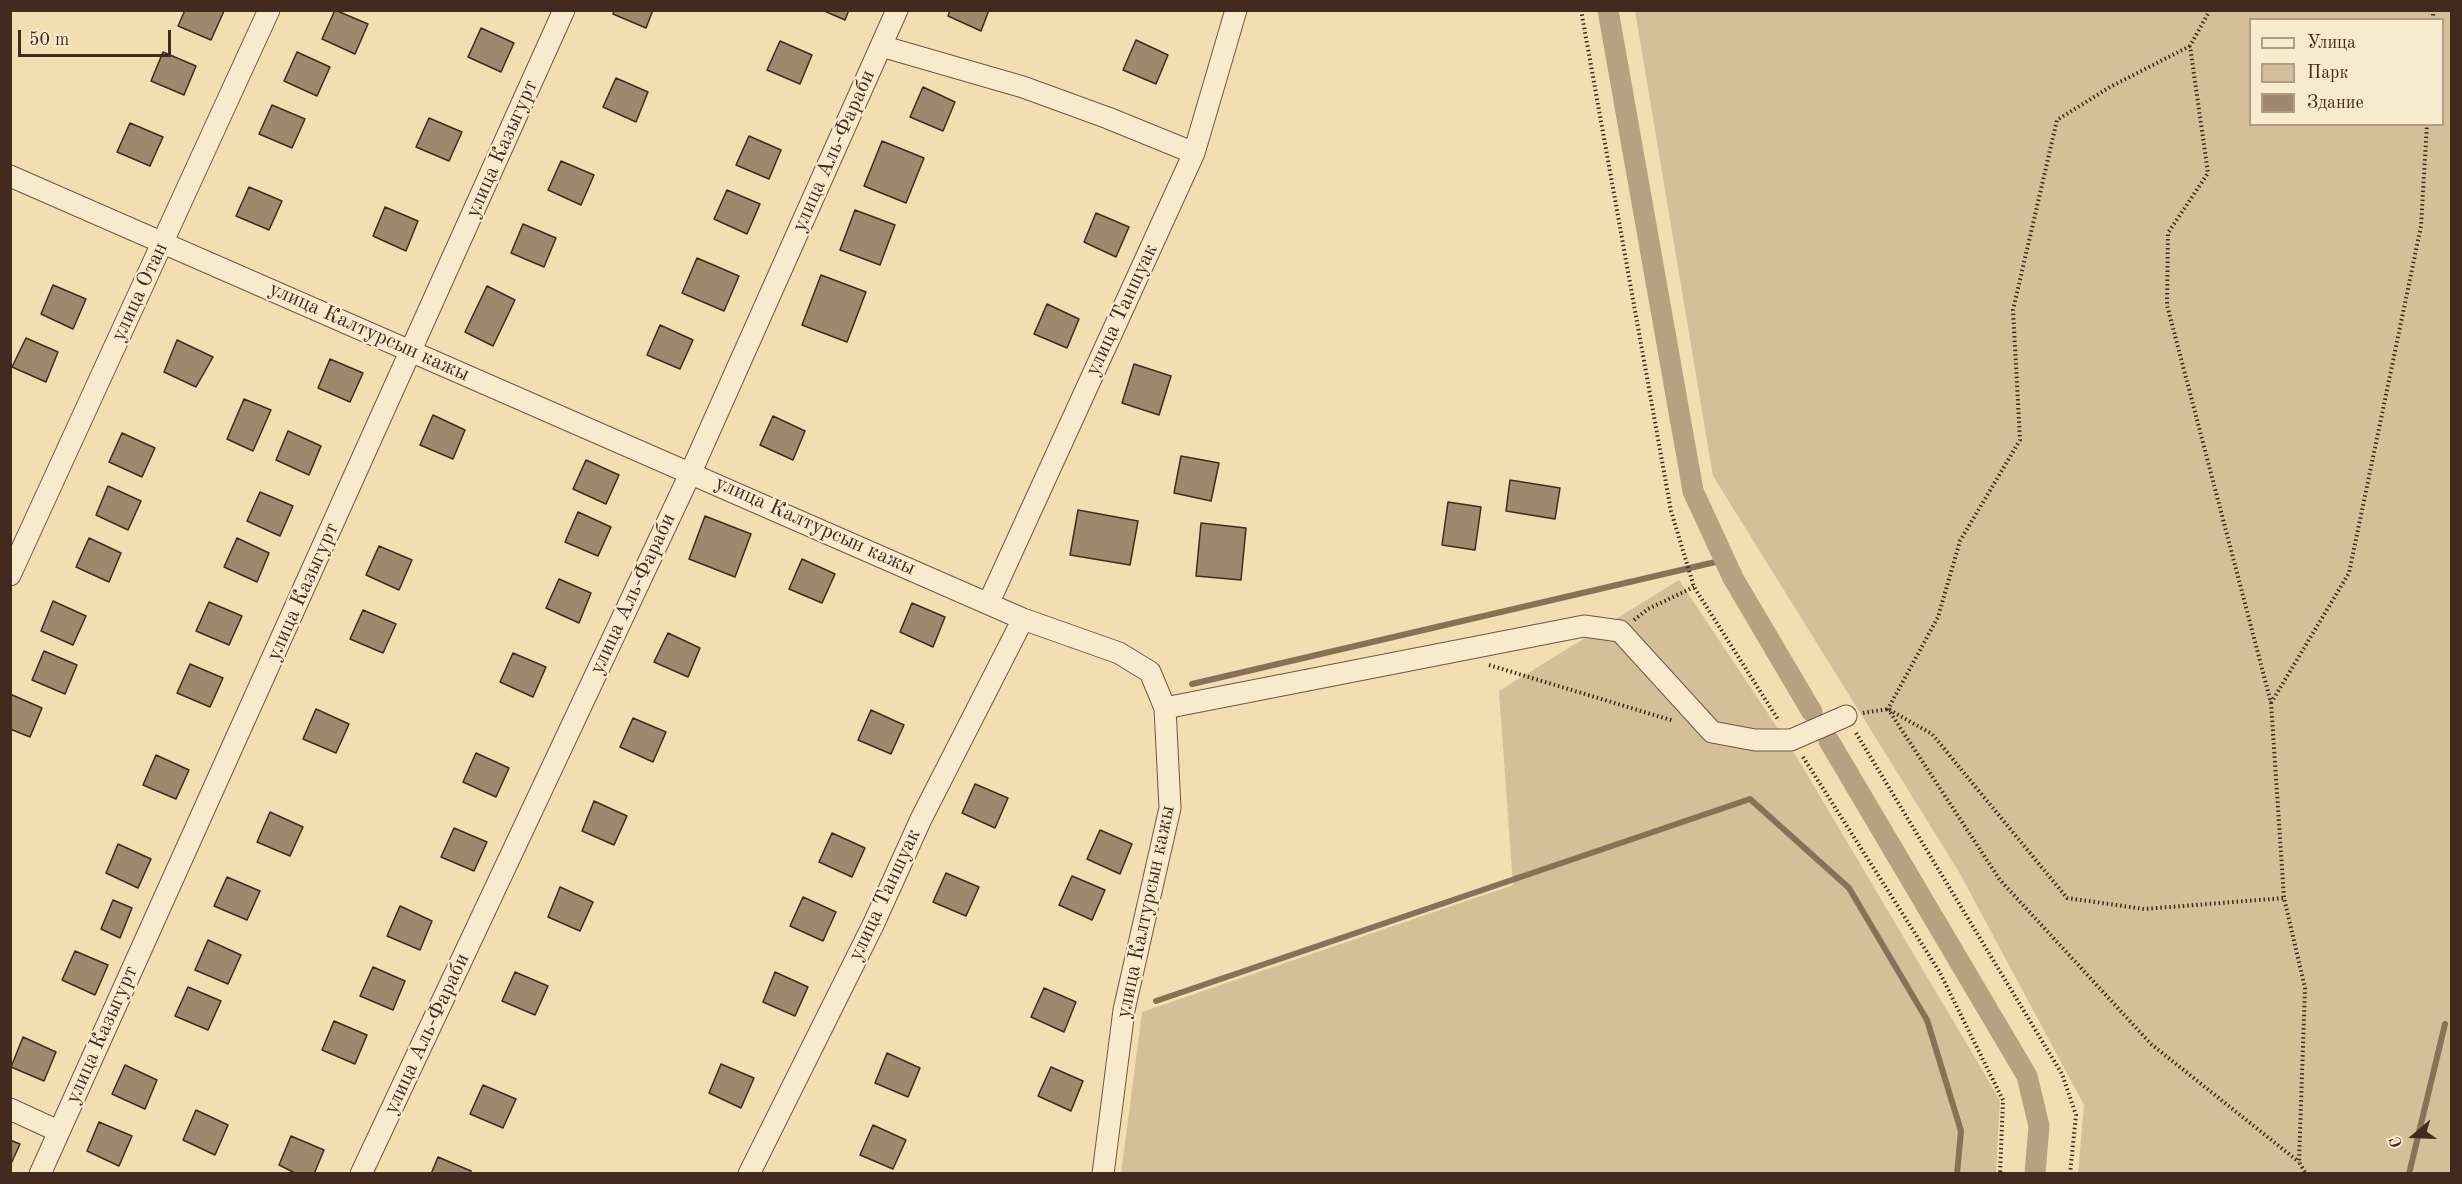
<!DOCTYPE html>
<html>
<head>
<meta charset="utf-8">
<style>
	body { margin:0 }
	#map { position:relative; width:2462px; height:1184px; overflow:hidden; background:#f3deb2; font-family:"Old Standard TT",serif }
	canvas { display:block }
	.frame { position:absolute; inset:0; border:12px solid #432a1e; pointer-events:none }
	.legend { position:absolute; left:2249px; top:18px; width:195px; height:108px; box-sizing:border-box; background:#f7eacd; border:2px solid #af9d87; margin:0; padding:8px 10px; list-style:none; font-size:18px; color:#432a1e }
	.legend li { display:flex; align-items:center; gap:12px; height:30px }
	.legend b { width:30px; border:2px solid #af9d87 }
	.north { position:absolute; left:2384px; top:1106px; width:60px; height:60px; -webkit-text-stroke:4px #f7eacd; paint-order:stroke; rotate:251deg; font-size:16px; font-weight:700; line-height:24px; text-align:center; color:#432a1e }
	.north::after { content:''; display:block; margin:auto; width:21px; height:27px; background:#432a1e; clip-path:polygon(50% 0,100% 100%,50% 72%,0 100%) }
	.scale { position:absolute; left:18px; top:30px; width:153px; height:27px; box-sizing:border-box; border:3px solid #432a1e; border-top:0; padding-left:8px; font-size:18px; line-height:21px; white-space:nowrap; color:#432a1e; -webkit-text-stroke:4px #f7eacd; paint-order:stroke }
</style>
</head>
<body>
<div id="map">
<canvas width="2462" height="1184"></canvas>
<div class="frame"></div>
<ul class="legend">
<li><b style="height:8px;background:#f7eacd"></b>Улица</li>
<li><b style="height:16px;background:#d5bf99"></b>Парк</li>
<li><b style="height:16px;background:#9f886b"></b>Здание</li>
</ul>
<div class="north">С</div>
<div class="scale">50 m</div>
</div>
<script>
const context = document.querySelector('canvas').getContext('2d');
context.lineJoin = 'round';
function fillPath(path, color) {
  context.fillStyle = color;
  context.fill(path, 'evenodd');
}
function trace(path, color, width, dash) {
  context.strokeStyle = color;
  context.lineWidth = width;
  context.lineCap = dash ? 'butt' : 'round';
  context.setLineDash(dash || []);
  context.stroke(path);
}
function label(font, color, halo, rows, align = 'center') {
  context.font = font + ' "Old Standard TT",serif';
  context.lineWidth = 4.5;
  context.setLineDash([]);
  context.textBaseline = 'middle';
  context.strokeStyle = halo;
  context.fillStyle = color;
  for (const [text, x, y, turn = 0] of rows) {
    context.save();
    context.translate(x, y);
    context.rotate((+turn || 0) * Math.PI / 180);
    context.textAlign = isNaN(turn) ? turn : align;
    if (halo) context.strokeText(text, 0, 0);
    context.fillText(text, 0, 0);
    context.restore();
  }
}
fillPath(new Path2D(`
	M 1635,11 L 2451,11 L 2451,1173 L 2078,1173 L 2084,1105 L 1959,872 L 1713,476 ZM 2250,20 L 2442,20 L 2442,124 L 2250,124 Z
	M 1679,580 L 1795,754 L 2000,1100 L 1996,1173 L 1121,1174 L 1142,1012 L 1513,885 L 1499,691 Z`), '#d5bf99');
trace(new Path2D(`
	M 1192,684 L 1724,560
	M 1156,1001 L 1750,799 L 1849,888 L 1927,1020 L 1961,1131 L 1957,1174
	M 2409,1174 L 2445,1024`), '#897159', 6);
trace(new Path2D(`
	M 1608,10 L 1693,491 L 1733,578 L 1812,712
	M 1829,741 L 2027,1076 L 2039,1126 L 2035,1174`), '#b7a180', 21);
const building = new Path2D(`
	M 185,10 L 224,11 L 211,40 L 178,26 Z
	M 335,10 L 368,24 L 355,54 L 322,39 Z
	M 614,10 L 653,10 L 646,28 L 613,14 Z
	M 822,10 L 849,10 L 845,20 Z
	M 950,10 L 989,10 L 981,31 L 948,16 Z
	M 481,28 L 514,43 L 501,72 L 468,57 Z
	M 1136,40 L 1168,55 L 1156,84 L 1123,70 Z
	M 780,41 L 812,55 L 800,84 L 767,70 Z
	M 163,52 L 196,66 L 184,95 L 151,81 Z
	M 297,52 L 330,67 L 317,96 L 284,81 Z
	M 616,78 L 648,92 L 636,122 L 603,107 Z
	M 923,87 L 955,102 L 943,131 L 910,117 Z
	M 272,105 L 305,119 L 292,148 L 259,134 Z
	M 429,118 L 462,132 L 449,161 L 416,147 Z
	M 130,123 L 163,137 L 150,166 L 117,152 Z
	M 749,136 L 781,150 L 769,179 L 736,165 Z
	M 882,141 L 924,158 L 906,203 L 864,186 Z
	M 561,161 L 594,175 L 581,205 L 548,190 Z
	M 249,187 L 282,201 L 269,230 L 236,216 Z
	M 727,190 L 760,204 L 747,234 L 714,219 Z
	M 385,207 L 418,221 L 406,251 L 373,236 Z
	M 855,210 L 895,225 L 880,265 L 840,250 Z
	M 1096,213 L 1129,227 L 1116,257 L 1084,242 Z
	M 523,224 L 556,238 L 544,267 L 511,253 Z
	M 697,258 L 739,276 L 724,311 L 682,293 Z
	M 821,275 L 866,292 L 847,342 L 802,325 Z
	M 53,285 L 86,299 L 73,329 L 41,314 Z
	M 487,286 L 515,300 L 493,346 L 465,332 Z
	M 1047,304 L 1079,319 L 1067,348 L 1034,334 Z
	M 660,325 L 693,340 L 680,369 L 647,355 Z
	M 26,338 L 58,352 L 46,382 L 12,367 Z
	M 177,340 L 213,357 L 196,387 L 164,372 Z
	M 330,359 L 363,373 L 350,402 L 318,388 Z
	M 1134,364 L 1171,376 L 1159,415 L 1122,403 Z
	M 244,399 L 271,410 L 253,451 L 227,439 Z
	M 433,415 L 465,430 L 453,459 L 420,445 Z
	M 773,416 L 805,431 L 793,460 L 760,445 Z
	M 288,431 L 321,446 L 309,475 L 276,460 Z
	M 122,433 L 155,448 L 142,477 L 109,462 Z
	M 1181,456 L 1219,463 L 1211,501 L 1174,493 Z
	M 586,460 L 619,475 L 606,504 L 573,489 Z
	M 1510,480 L 1560,488 L 1555,519 L 1506,511 Z
	M 108,486 L 141,501 L 128,530 L 96,515 Z
	M 260,492 L 293,506 L 280,536 L 247,521 Z
	M 1448,502 L 1481,507 L 1475,550 L 1442,545 Z
	M 1078,510 L 1138,521 L 1130,565 L 1070,555 Z
	M 578,512 L 611,527 L 598,556 L 565,542 Z
	M 705,516 L 751,534 L 735,577 L 689,559 Z
	M 1201,523 L 1246,528 L 1241,580 L 1196,576 Z
	M 89,538 L 121,553 L 109,582 L 76,567 Z
	M 237,538 L 269,553 L 257,582 L 224,567 Z
	M 379,546 L 412,560 L 399,590 L 366,575 Z
	M 802,559 L 835,574 L 822,603 L 789,589 Z
	M 559,579 L 591,593 L 579,623 L 546,608 Z
	M 53,601 L 86,616 L 73,645 L 41,631 Z
	M 209,602 L 242,616 L 229,645 L 196,631 Z
	M 912,603 L 945,617 L 933,647 L 900,632 Z
	M 363,610 L 396,624 L 383,653 L 350,639 Z
	M 668,633 L 700,648 L 688,677 L 654,662 Z
	M 44,651 L 77,665 L 65,694 L 32,680 Z
	M 513,653 L 546,667 L 533,697 L 500,682 Z
	M 190,664 L 223,678 L 210,707 L 177,693 Z
	M 10,694 L 42,708 L 30,737 L 10,729 Z
	M 316,709 L 349,724 L 336,753 L 303,739 Z
	M 871,710 L 904,725 L 891,754 L 858,740 Z
	M 633,718 L 666,732 L 653,762 L 620,747 Z
	M 476,753 L 509,768 L 496,797 L 463,782 Z
	M 156,755 L 189,770 L 176,799 L 143,785 Z
	M 975,784 L 1008,798 L 995,828 L 962,813 Z
	M 594,801 L 627,816 L 614,845 L 582,831 Z
	M 270,812 L 303,827 L 290,856 L 257,842 Z
	M 454,828 L 487,842 L 474,871 L 441,857 Z
	M 1100,830 L 1132,844 L 1120,874 L 1087,859 Z
	M 832,833 L 865,848 L 852,877 L 819,862 Z
	M 118,844 L 151,859 L 138,888 L 106,873 Z
	M 946,873 L 979,887 L 966,916 L 933,902 Z
	M 1072,876 L 1105,890 L 1092,920 L 1059,905 Z
	M 227,877 L 260,891 L 247,920 L 214,906 Z
	M 560,887 L 593,902 L 580,931 L 548,917 Z
	M 803,897 L 836,912 L 823,941 L 790,926 Z
	M 113,900 L 132,908 L 120,938 L 101,929 Z
	M 400,906 L 432,921 L 420,950 L 387,936 Z
	M 208,940 L 241,955 L 228,984 L 195,970 Z
	M 75,951 L 108,965 L 95,995 L 62,980 Z
	M 373,967 L 405,981 L 393,1010 L 360,996 Z
	M 515,972 L 548,986 L 535,1015 L 502,1001 Z
	M 775,972 L 808,987 L 795,1016 L 763,1002 Z
	M 188,987 L 221,1001 L 208,1030 L 175,1016 Z
	M 1044,988 L 1076,1002 L 1064,1032 L 1031,1017 Z
	M 334,1021 L 367,1035 L 355,1064 L 322,1050 Z
	M 23,1037 L 56,1052 L 44,1081 L 11,1067 Z
	M 887,1053 L 920,1068 L 908,1097 L 875,1083 Z
	M 721,1064 L 754,1078 L 741,1108 L 709,1093 Z
	M 125,1065 L 157,1080 L 145,1109 L 112,1094 Z
	M 1051,1067 L 1083,1081 L 1071,1111 L 1038,1096 Z
	M 483,1085 L 516,1099 L 503,1128 L 470,1114 Z
	M 196,1110 L 228,1125 L 215,1155 L 183,1140 Z
	M 99,1122 L 132,1136 L 119,1166 L 87,1151 Z
	M 873,1125 L 906,1140 L 893,1169 L 860,1155 Z
	M 291,1136 L 324,1150 L 314,1174 L 297,1174 L 279,1165 Z
	M 10,1140 L 20,1144 L 10,1166 Z
	M 438,1157 L 471,1171 L 470,1174 L 431,1174 Z`);
fillPath(building, '#9f886b');
trace(building, '#432a1e', 1.5);
const street = new Path2D(`
	M 881,46 L 1023,87 L 1108,118 L 1194,153
	M 10,176 L 1023,619 L 1119,653 L 1150,672 L 1165,708 L 1170,808 L 1124,1010 L 1103,1174
	M 10,575 L 269,10
	M 989,602 L 1194,153 L 1236,10
	M 1165,708 L 1584,626 L 1620,631 L 1712,732 L 1755,740 L 1791,740 L 1846,716
	M 10,1109 L 58,1131
	M 40,1174 L 564,10
	M 361,1174 L 691,472 L 897,10
	M 749,1174 L 874,923 L 921,819 L 1023,619`);
trace(street, '#6f5743', 23);
trace(new Path2D(`
	M 1581,10 L 1671,511 L 1694,587 L 1779,721
	M 2210,10 L 2190,46 L 2208,173 L 2168,233 L 2167,305 L 2271,703 L 2284,898 L 2305,988 L 2299,1162 L 2306,1174
	M 2433,20 L 2433,10
	M 2190,46 L 2110,87 L 2057,120 L 2013,310 L 2020,440 L 1960,541 L 1938,617 L 1888,709 L 2000,880 L 2151,1044 L 2299,1162
	M 1634,620 L 1648,609 L 1694,587
	M 1489,665 L 1674,721
	M 2271,703 L 2349,573 L 2421,226 L 2427,124
	M 1863,713 L 1888,709 L 1932,734 L 2067,898 L 2144,909 L 2284,898
	M 1856,733 L 2062,1074 L 2076,1115 L 2070,1174
	M 1803,757 L 1939,971 L 2003,1100 L 2000,1174`), '#432a1e', 4, [1.5, 3]);
trace(street, '#f7eacd', 21);
label('21px', '#432a1e', '#f7eacd', [
	["улица Казыгурт",502,149,-66],
	["улица Аль-Фараби",834,151,-66],
	["улица Отан",140,292,-65],
	["улица Таншуак",1122,310,-65],
	["улица Калтурсын кажы",369,332,24],
	["улица Калтурсын кажы",815,526,24],
	["улица Казыгурт",303,592,-66],
	["улица Аль-Фараби",633,594,-65],
	["улица Таншуак",885,895,-65],
	["улица Калтурсын кажы",1146,912,-78],
	["улица Аль-Фараби",427,1034,-65],
	["улица Казыгурт",102,1035,-66]
]);
</script>
</body>
</html>
